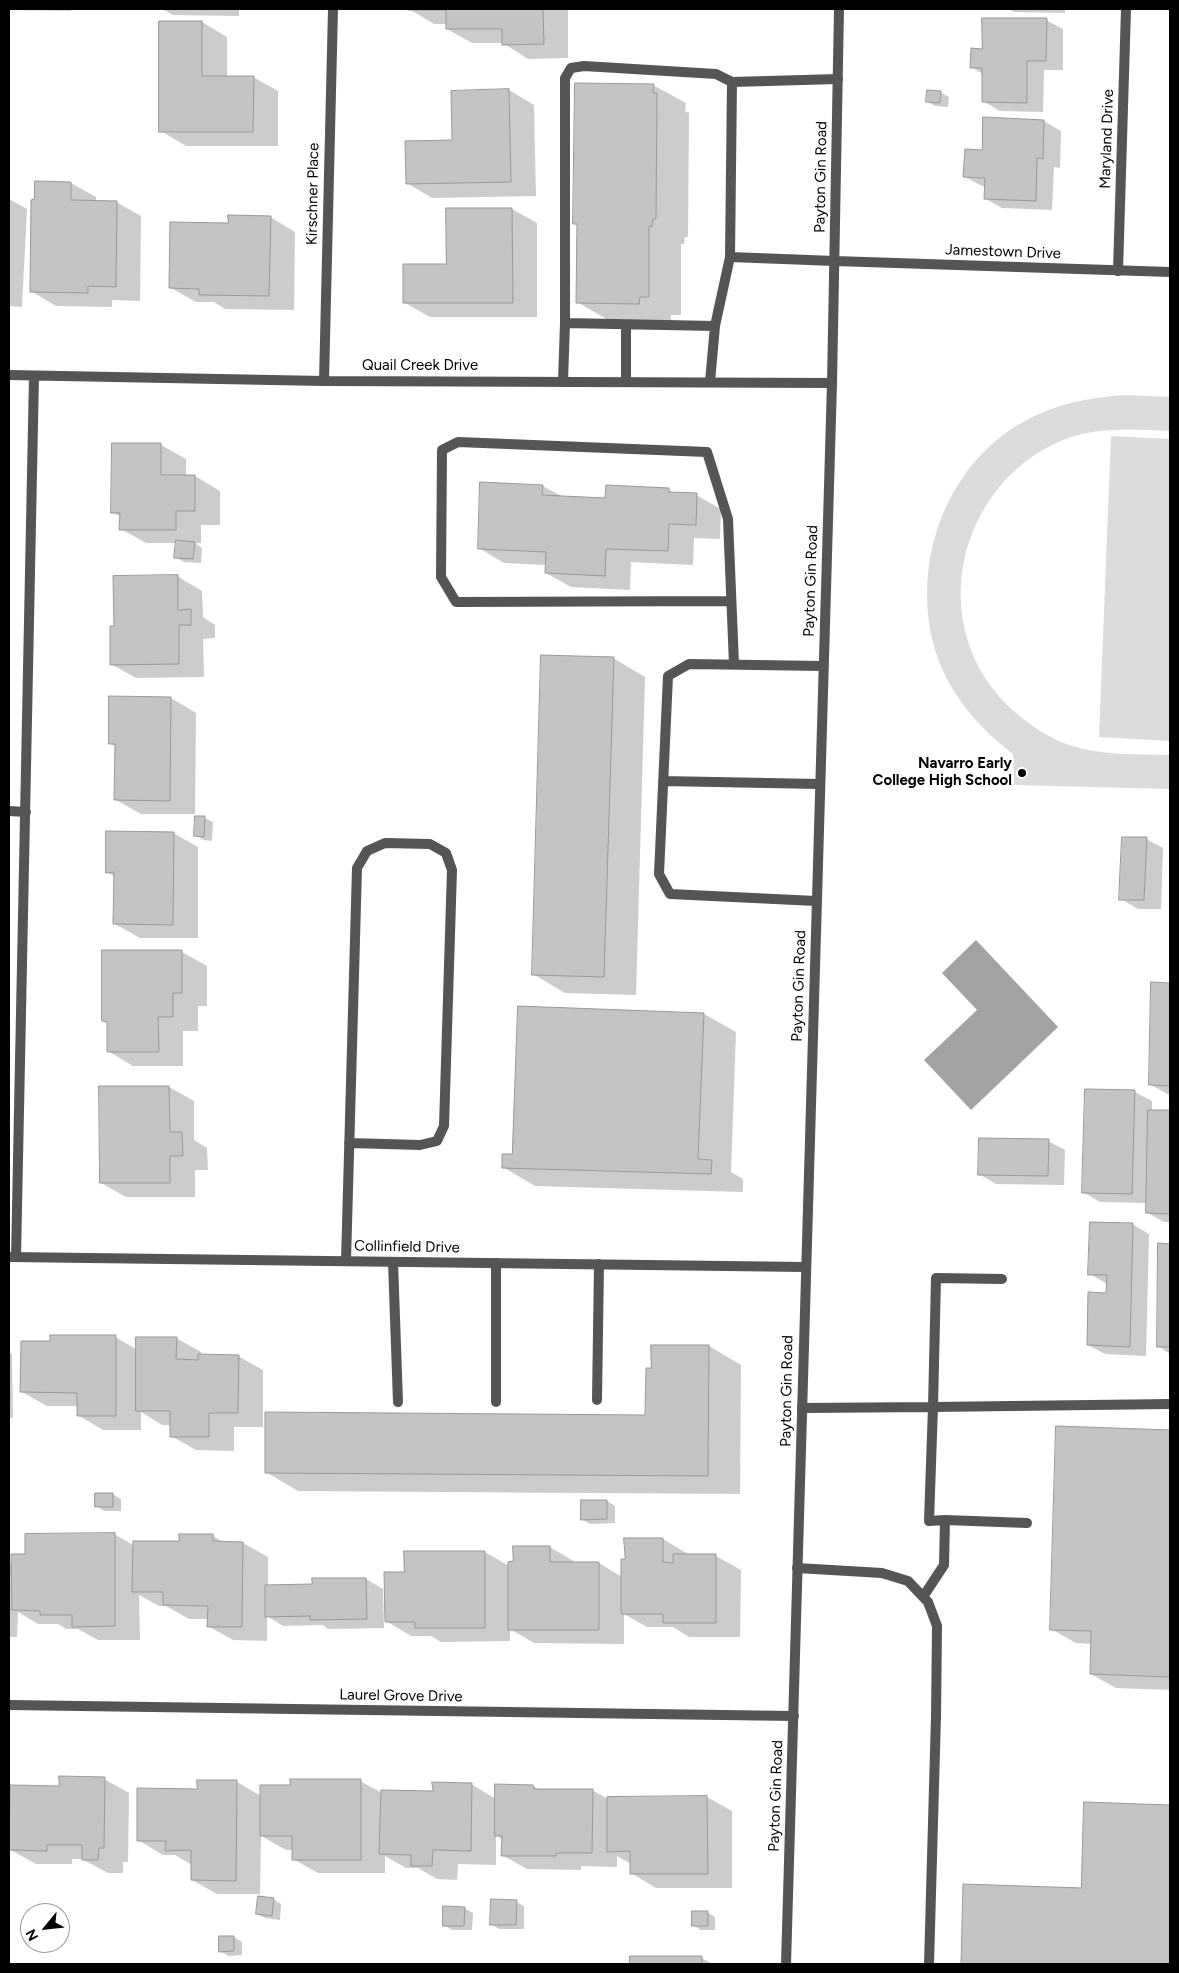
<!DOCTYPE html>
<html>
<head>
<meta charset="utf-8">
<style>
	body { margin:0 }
	#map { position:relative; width:1179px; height:1973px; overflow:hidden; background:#fff; font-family:Figtree,sans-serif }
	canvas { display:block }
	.frame { position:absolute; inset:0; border:10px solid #000; pointer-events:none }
	.north { position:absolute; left:20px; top:1903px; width:50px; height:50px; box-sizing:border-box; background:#fff; border:1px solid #999; border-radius:50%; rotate:242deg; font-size:14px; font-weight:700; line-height:20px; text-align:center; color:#000 }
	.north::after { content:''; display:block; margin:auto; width:18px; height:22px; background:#000; clip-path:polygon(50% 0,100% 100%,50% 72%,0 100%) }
</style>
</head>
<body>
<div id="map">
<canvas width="1179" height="1973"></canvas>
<div class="frame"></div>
<div class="north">N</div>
</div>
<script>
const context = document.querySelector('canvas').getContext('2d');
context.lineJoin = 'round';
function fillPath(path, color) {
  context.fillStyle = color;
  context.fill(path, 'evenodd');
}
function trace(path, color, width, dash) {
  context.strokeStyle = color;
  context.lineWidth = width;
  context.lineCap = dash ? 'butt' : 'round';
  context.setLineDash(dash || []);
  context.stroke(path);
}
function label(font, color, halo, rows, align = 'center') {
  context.font = font + ' Figtree,sans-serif';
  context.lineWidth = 4.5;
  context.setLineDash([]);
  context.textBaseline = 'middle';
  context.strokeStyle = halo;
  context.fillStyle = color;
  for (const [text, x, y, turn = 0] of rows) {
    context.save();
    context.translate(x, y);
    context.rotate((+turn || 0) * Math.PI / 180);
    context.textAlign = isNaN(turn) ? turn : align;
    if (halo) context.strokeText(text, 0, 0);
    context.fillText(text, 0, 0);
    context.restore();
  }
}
fillPath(new Path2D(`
	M 1127,395 L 1170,397 L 1170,431 C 1130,429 1089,426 1052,445 C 951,496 927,636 1015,712 C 1031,726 1049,738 1069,745 C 1102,756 1136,754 1170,755 L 1170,789 L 1014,785 L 1013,754 C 977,727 946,690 934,646 C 910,556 951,452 1039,414 C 1068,401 1096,397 1127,395 Z
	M 1111,436 L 1170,439 L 1170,741 L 1099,737 Z`), '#dcdcdc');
fillPath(new Path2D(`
	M 976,940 L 1058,1027 L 971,1110 L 924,1060 L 977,1010 L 942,973 Z`), '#a3a3a3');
fillPath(new Path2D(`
	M 9,9 L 71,9 L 71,11 L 9,10 Z
	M 162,9 L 239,9 L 239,16 L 173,15 Z
	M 409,9 L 568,9 L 568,58 L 528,59 L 503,43 L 472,43 L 447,29 L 447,24 L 434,24 Z
	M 1009,9 L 1065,9 L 1065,13 L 1014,12 Z
	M 1046,20 L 1063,29 L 1063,70 L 1044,70 L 1043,112 L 1000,111 L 983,101 L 983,74 L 971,67 L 983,50 Z
	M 202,22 L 227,37 L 227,77 L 253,77 L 278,91 L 278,146 L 186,146 L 161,131 Z
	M 653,85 L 686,103 L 685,111 L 689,113 L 688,237 L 685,237 L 684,244 L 681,244 L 681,315 L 671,315 L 671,322 L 610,321 L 577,302 L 578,225 L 575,223 Z
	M 509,90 L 534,105 L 536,196 L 432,198 L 407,183 Z
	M 940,92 L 949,97 L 948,107 L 935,106 L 927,101 Z
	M 1044,121 L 1061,131 L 1060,168 L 1054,167 L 1052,210 L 1002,208 L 986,199 L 986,187 L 982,186 L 965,177 L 983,151 Z
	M 71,183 L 96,197 L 96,201 L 116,202 L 141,216 L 140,301 L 112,300 L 112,307 L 56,306 L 31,291 Z
	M 9,199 L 27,209 L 22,307 L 9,306 Z
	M 448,209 L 512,209 L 537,223 L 537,317 L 430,317 L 405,303 L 448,265 Z
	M 270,217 L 295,232 L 294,310 L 225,309 L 214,302 L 196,302 L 171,288 L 229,224 Z
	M 161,445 L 186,459 L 186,476 L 195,476 L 220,491 L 220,525 L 201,525 L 201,543 L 195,543 L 202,548 L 201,563 L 184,562 L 176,557 L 177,543 L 146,543 L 121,529 L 121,517 L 112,512 Z
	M 543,486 L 563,497 L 607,499 L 668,489 L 675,494 L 696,495 L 721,509 L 720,539 L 694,538 L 693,565 L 631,562 L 630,590 L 571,587 L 546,573 L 547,565 L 504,563 L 479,548 Z
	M 177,576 L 202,591 L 203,617 L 215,625 L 215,638 L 203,639 L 204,677 L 136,678 L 111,664 L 115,627 Z
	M 613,658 L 645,677 L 636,995 L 565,993 L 533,974 Z
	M 111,697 L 171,698 L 196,713 L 195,814 L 141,814 L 116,800 L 116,747 L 110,743 Z
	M 205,818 L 213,822 L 212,841 L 204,840 L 195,835 Z
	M 173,833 L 198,847 L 198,938 L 140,938 L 115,924 L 115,877 L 107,872 Z
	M 1146,839 L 1163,848 L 1161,909 L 1138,909 L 1121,899 Z
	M 103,952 L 182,952 L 207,966 L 207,1006 L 198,1006 L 198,1031 L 183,1031 L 183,1066 L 133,1066 L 108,1051 L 108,1023 L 103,1021 Z
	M 1152,983 L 1170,984 L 1170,1094 L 1167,1094 L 1150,1084 Z
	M 704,1014 L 736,1032 L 731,1172 L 743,1179 L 743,1192 L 535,1186 L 503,1167 L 513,1155 Z
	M 169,1087 L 194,1101 L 194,1140 L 207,1148 L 208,1170 L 195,1170 L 195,1197 L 126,1197 L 101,1183 Z
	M 1086,1090 L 1135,1092 L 1152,1101 L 1152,1111 L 1170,1112 L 1170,1222 L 1164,1222 L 1148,1213 L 1148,1203 L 1100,1202 L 1083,1192 Z
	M 1048,1141 L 1065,1150 L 1064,1185 L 996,1184 L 979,1174 Z
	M 1132,1224 L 1149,1234 L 1146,1356 L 1105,1354 L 1088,1345 L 1107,1294 L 1107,1284 L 1090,1274 Z
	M 1160,1245 L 1170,1245 L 1170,1354 L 1158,1346 Z
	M 115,1337 L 138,1350 L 176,1338 L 201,1352 L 201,1356 L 238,1356 L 263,1370 L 263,1427 L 234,1427 L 234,1451 L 196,1450 L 171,1436 L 172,1425 L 162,1425 L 141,1412 L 141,1430 L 103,1430 L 78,1415 L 78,1406 L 47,1406 L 22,1392 L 51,1342 Z
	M 709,1346 L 741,1365 L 740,1494 L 298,1491 L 266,1472 L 646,1416 L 652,1369 Z
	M 9,1352 L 12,1354 L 13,1418 L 9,1418 Z
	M 1057,1427 L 1170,1431 L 1170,1690 L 1116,1688 L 1091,1674 L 1092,1644 L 1076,1643 L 1051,1629 Z
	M 112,1494 L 121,1499 L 121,1511 L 104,1511 L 96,1506 Z
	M 583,1501 L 607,1501 L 615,1506 L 615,1523 L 590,1524 L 582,1519 Z
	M 114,1534 L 135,1546 L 180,1543 L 213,1536 L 225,1543 L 243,1543 L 268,1557 L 268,1586 L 313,1585 L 313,1579 L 366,1579 L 383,1589 L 384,1628 L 328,1629 L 323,1625 L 283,1626 L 267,1616 L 267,1641 L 233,1640 L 208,1626 L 209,1619 L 189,1619 L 166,1606 L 159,1606 L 139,1595 L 140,1640 L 98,1640 L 78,1629 L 66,1629 L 58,1624 L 38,1624 L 18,1612 L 17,1637 L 9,1637 L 9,1563 L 13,1565 L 26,1555 Z
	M 663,1539 L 688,1554 L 688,1555 L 716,1556 L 741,1570 L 740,1637 L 689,1637 L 673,1627 L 647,1627 L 624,1614 L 624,1644 L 534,1643 L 510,1629 L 510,1641 L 441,1642 L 431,1636 L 411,1636 L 386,1621 L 406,1574 L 485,1552 L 509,1566 L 550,1547 L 575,1562 L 575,1563 L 599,1563 L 622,1577 L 626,1560 Z
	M 104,1779 L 129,1793 L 128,1862 L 123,1862 L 123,1873 L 108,1873 L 82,1859 L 72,1859 L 72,1864 L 36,1864 L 9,1849 L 9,1830 L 11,1831 L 60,1787 Z
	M 360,1781 L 382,1793 L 434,1792 L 471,1784 L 496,1799 L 533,1786 L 540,1790 L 592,1790 L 608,1799 L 707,1797 L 732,1811 L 732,1888 L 656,1888 L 631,1873 L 631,1864 L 617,1856 L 617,1867 L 581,1866 L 581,1870 L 527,1869 L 502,1855 L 503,1840 L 496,1835 L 496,1865 L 458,1864 L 457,1880 L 437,1879 L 418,1868 L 406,1868 L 385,1856 L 385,1873 L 318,1873 L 293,1859 L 293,1850 L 286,1850 L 261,1836 L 260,1894 L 217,1894 L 192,1880 L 192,1865 L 175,1855 L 163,1855 L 138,1840 L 198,1790 L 237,1782 L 261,1796 L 291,1786 Z
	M 1085,1804 L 1170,1806 L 1170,1964 L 962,1964 L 965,1885 L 1082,1889 Z
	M 273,1899 L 281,1904 L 280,1920 L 265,1918 L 257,1914 Z
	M 516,1902 L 524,1906 L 524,1929 L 499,1929 L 491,1924 Z
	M 464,1908 L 473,1913 L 472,1930 L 452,1930 L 444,1925 Z
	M 707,1912 L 715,1917 L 715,1930 L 701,1930 L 693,1925 Z
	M 234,1937 L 242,1942 L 242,1955 L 229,1956 L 220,1951 Z
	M 631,1957 L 701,1958 L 713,1964 L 631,1964 Z`), '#0003');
const building = new Path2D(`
	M 408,9 L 543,9 L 544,44 L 502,45 L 502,29 L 446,29 L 446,10 L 408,10 Z
	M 982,18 L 1047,18 L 1046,61 L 1027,61 L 1027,103 L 982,102 L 982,68 L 970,68 L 971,48 L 982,49 Z
	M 159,21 L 202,21 L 202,76 L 254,76 L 253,132 L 159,132 Z
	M 575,83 L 654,84 L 653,93 L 657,93 L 656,219 L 653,219 L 652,227 L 649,226 L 649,297 L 640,297 L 639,304 L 576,303 L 577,224 L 573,224 Z
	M 509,89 L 511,182 L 406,184 L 405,141 L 452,140 L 451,91 Z
	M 927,90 L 941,91 L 940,103 L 926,102 Z
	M 983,117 L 1044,120 L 1043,159 L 1037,158 L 1036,201 L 984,199 L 985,178 L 963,177 L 965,149 L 982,150 Z
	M 35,181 L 71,182 L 71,200 L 117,201 L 116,287 L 88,286 L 88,293 L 30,292 L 31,200 L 34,199 Z
	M 446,208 L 512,208 L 513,303 L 403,303 L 403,264 L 446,264 Z
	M 228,215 L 271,216 L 269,296 L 199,295 L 199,289 L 169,288 L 170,222 L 228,223 Z
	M 112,443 L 161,443 L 161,475 L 195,475 L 195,511 L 176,511 L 176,530 L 119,530 L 120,513 L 111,513 Z
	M 480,482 L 543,485 L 542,495 L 605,498 L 606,485 L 669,488 L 669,492 L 697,493 L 696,525 L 669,524 L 668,551 L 606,549 L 605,576 L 545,573 L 546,552 L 478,549 Z
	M 176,540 L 195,542 L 193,559 L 174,558 Z
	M 178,575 L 178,610 L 191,609 L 191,625 L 179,625 L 179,664 L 110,665 L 110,626 L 114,626 L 113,576 Z
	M 541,655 L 614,657 L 604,977 L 532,975 Z
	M 109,696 L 171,697 L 170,801 L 114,800 L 115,744 L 109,744 Z
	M 195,816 L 205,816 L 204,837 L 194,836 Z
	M 106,831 L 174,832 L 173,925 L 113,924 L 114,872 L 106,873 Z
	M 1122,837 L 1147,837 L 1144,900 L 1119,900 Z
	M 102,950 L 182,950 L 182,993 L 173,993 L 173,1017 L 158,1017 L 159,1052 L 107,1052 L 107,1022 L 102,1021 Z
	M 1151,982 L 1170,983 L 1170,1086 L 1149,1085 Z
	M 518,1006 L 704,1013 L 698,1159 L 712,1160 L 711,1174 L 502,1168 L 502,1154 L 512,1154 Z
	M 99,1086 L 169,1086 L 170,1132 L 182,1132 L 183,1156 L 170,1156 L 170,1183 L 100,1183 Z
	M 1085,1089 L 1135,1090 L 1132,1194 L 1082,1193 Z
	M 1148,1110 L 1170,1110 L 1170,1214 L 1146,1213 Z
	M 979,1138 L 1049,1139 L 1048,1176 L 978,1175 Z
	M 1090,1222 L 1133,1223 L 1130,1347 L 1087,1345 L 1088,1292 L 1106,1293 L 1107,1275 L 1088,1275 Z
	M 1158,1243 L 1170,1244 L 1170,1347 L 1157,1347 Z
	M 50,1335 L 116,1335 L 116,1416 L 77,1416 L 77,1393 L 20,1392 L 21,1341 L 50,1341 Z
	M 136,1337 L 177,1337 L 176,1359 L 198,1360 L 198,1354 L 239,1355 L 238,1413 L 209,1413 L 209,1437 L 170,1437 L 170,1411 L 136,1411 Z
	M 651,1345 L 709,1345 L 708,1476 L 265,1473 L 265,1412 L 645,1415 L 646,1368 L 651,1368 Z
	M 1056,1426 L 1170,1430 L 1170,1677 L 1090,1674 L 1091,1631 L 1050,1630 Z
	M 95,1493 L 113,1493 L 113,1507 L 95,1507 Z
	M 581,1500 L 607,1500 L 607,1519 L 581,1520 Z
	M 115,1533 L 115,1626 L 72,1627 L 72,1615 L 40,1615 L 40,1611 L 12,1610 L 11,1554 L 25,1554 L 25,1534 Z
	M 179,1534 L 213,1534 L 213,1541 L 243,1542 L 242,1627 L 207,1627 L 208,1606 L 163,1605 L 163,1592 L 132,1592 L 133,1541 L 179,1541 Z
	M 624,1538 L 663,1538 L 663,1562 L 673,1563 L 673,1554 L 716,1554 L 716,1623 L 663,1623 L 663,1614 L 621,1614 L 621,1559 L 625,1559 Z
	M 513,1546 L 550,1546 L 550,1562 L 599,1562 L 599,1630 L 508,1630 L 508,1562 L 513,1561 Z
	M 404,1551 L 485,1551 L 485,1628 L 415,1628 L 415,1622 L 385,1622 L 384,1572 L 404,1572 Z
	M 312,1578 L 366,1578 L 367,1619 L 310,1620 L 310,1616 L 265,1617 L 265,1585 L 312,1584 Z
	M 59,1776 L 105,1777 L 104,1848 L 99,1848 L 98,1860 L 82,1860 L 82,1845 L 47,1845 L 47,1851 L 9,1850 L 10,1785 L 59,1786 Z
	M 290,1779 L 361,1779 L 361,1860 L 292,1860 L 292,1836 L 260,1836 L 260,1785 L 290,1785 Z
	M 197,1780 L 237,1780 L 236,1881 L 191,1880 L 191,1850 L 165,1851 L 166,1841 L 137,1841 L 137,1788 L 197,1789 Z
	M 432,1782 L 472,1783 L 471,1851 L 433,1850 L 432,1866 L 411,1866 L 411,1855 L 379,1854 L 381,1790 L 433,1791 Z
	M 495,1784 L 533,1785 L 534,1789 L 593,1789 L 592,1853 L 557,1853 L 556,1856 L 501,1856 L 502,1836 L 495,1836 Z
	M 707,1796 L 708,1874 L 630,1874 L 630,1851 L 607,1852 L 607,1797 Z
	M 1084,1802 L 1170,1805 L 1170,1964 L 961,1964 L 963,1884 L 1081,1888 Z
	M 258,1896 L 274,1898 L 272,1916 L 256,1914 Z
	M 491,1899 L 517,1900 L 516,1925 L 490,1925 Z
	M 443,1906 L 465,1907 L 464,1926 L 443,1926 Z
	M 692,1911 L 708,1911 L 708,1926 L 692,1926 Z
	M 219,1936 L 234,1936 L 234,1951 L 219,1952 Z
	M 630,1956 L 702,1956 L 702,1964 L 630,1964 Z`);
fillPath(building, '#c4c4c4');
trace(building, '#999', 1);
trace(new Path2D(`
	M 732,82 L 716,74 L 584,66 L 571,68 L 565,78 L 565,323 L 715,326 L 730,257 L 732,82 L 838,79
	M 730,257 L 835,261
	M 626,326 L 626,382
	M 563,382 L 565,323
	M 710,382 L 715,326
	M 731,601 L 456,602 L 441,577 L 442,450 L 458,442 L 707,452 L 728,519 L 734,664
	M 663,781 L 819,784
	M 816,901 L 670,894 L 659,874 L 668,676 L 689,664 L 823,666
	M 346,1261 C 350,1130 353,999 357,868 L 367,851 L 385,843 L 430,844 L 446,853 L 452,870 L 444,1126 L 437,1141 L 420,1145 L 349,1143
	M 393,1262 L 398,1402
	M 1002,1279 L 936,1278 L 933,1407 L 1170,1404
	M 597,1400 L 599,1264
	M 496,1402 L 496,1263
	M 802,1408 L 933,1407 L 929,1521 L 945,1520 L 944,1565 L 923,1597
	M 945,1520 L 1027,1523
	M 797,1568 L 882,1573 L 908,1581 L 928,1602 L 937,1626 L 936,1716 L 929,1964`), '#555', 10);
trace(new Path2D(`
	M 1118,271 L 1126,9
	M 9,375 L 324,381 L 832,383
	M 324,381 L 333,9
	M 9,811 L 26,812
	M 16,1257 L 34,376
	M 9,1705 L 794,1716`), '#555', 10);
trace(new Path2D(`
	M 835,261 L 1170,272
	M 9,1257 L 805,1267
	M 786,1964 L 832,383 L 839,9`), '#555', 10);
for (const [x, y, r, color] of [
	[1022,773,5,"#000"]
]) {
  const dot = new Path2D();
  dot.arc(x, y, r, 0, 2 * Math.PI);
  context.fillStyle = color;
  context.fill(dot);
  trace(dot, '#fff', 2);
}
label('15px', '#000', '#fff', [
	["Maryland Drive",1107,139,-88],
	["Payton Gin Road",821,177,-89],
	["Kirschner Place",313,194,-89],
	["Jamestown Drive",1003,252,2],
	["Quail Creek Drive",420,366],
	["Payton Gin Road",811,581,-88],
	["Payton Gin Road",799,986,-88],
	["Collinfield Drive",407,1247,1],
	["Payton Gin Road",787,1391,-89],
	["Laurel Grove Drive",401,1696,1],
	["Payton Gin Road",776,1796,-88]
]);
label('bold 15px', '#000', '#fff', [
	["Navarro Early",1012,764],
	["College High School",1012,781]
], 'right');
</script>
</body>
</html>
